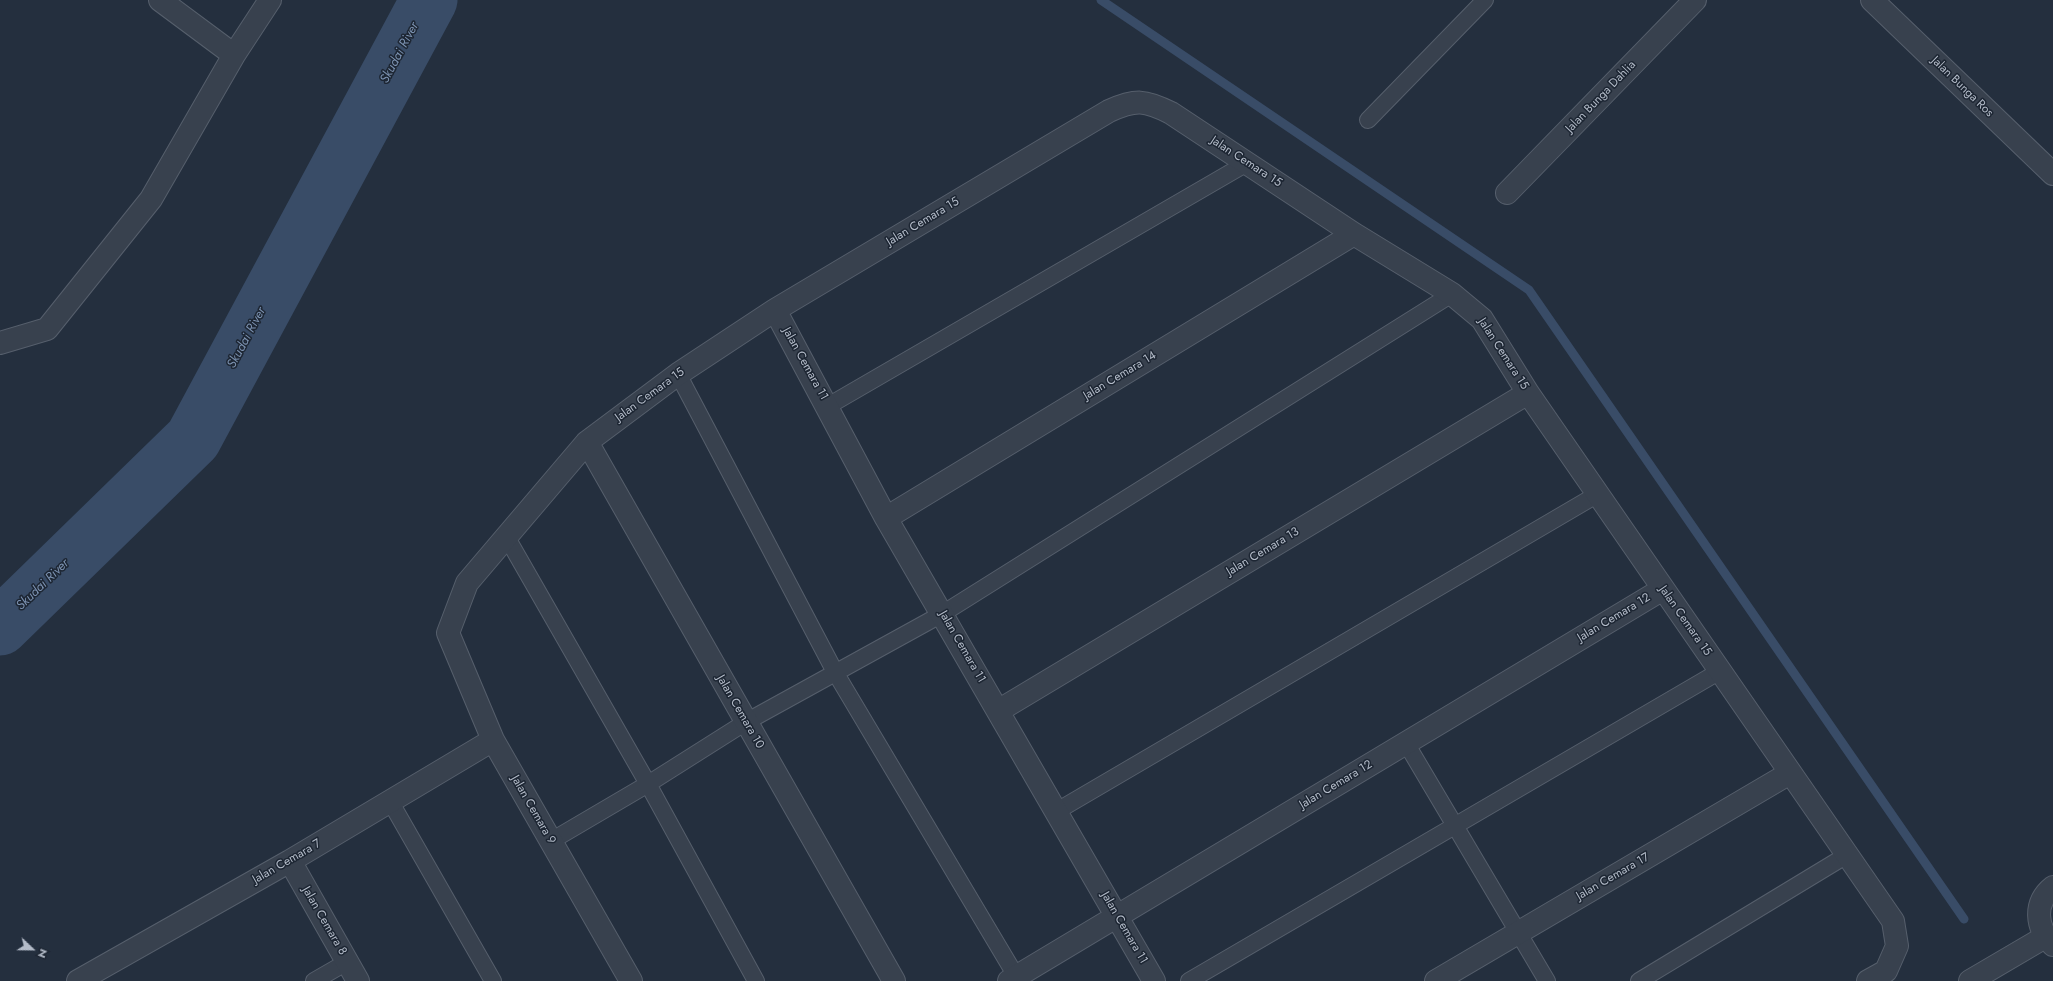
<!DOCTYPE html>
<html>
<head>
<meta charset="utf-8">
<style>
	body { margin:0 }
	#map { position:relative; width:2053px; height:981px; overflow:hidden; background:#242f3e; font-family:Jost,sans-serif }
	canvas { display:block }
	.north { position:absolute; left:12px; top:929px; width:40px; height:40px; -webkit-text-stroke:3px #1d2633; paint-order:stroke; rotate:112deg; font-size:11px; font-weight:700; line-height:16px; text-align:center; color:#b4bcc9 }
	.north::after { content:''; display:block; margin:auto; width:14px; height:18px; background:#b4bcc9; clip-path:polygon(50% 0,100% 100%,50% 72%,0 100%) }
</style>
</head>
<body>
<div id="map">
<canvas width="2053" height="981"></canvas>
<div class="north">N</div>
</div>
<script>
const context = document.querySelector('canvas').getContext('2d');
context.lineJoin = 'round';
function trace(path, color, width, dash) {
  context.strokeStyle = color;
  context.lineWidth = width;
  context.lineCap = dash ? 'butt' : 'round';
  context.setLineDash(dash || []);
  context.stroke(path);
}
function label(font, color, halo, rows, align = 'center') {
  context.font = font + ' Jost,sans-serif';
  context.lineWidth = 3;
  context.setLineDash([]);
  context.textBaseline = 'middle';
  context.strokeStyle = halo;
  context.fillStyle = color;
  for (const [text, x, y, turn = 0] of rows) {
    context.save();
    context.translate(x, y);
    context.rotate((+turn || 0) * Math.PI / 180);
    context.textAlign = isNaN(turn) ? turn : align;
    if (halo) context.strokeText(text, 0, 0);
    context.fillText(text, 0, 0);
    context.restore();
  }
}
trace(new Path2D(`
	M 1101,0 L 1529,290 L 1964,919`), '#394c67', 9);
trace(new Path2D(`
	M 0,627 L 193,439 L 429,0`), '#394c67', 57);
const service = new Path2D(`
	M 1368,120 L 1485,0
	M 678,374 L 835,672 L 1019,981
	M 828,406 L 1247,163
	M 506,536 L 648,784 L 756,981
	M 1406,743 L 1547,981
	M 390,801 L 493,981
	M 1057,811 L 1598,494
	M 551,841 L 648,784 L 746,722 L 942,614 L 1452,294
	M 314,981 L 347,962
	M 1189,981 L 1720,671
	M 1639,981 L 1847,855`);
const minor = new Path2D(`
	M 160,0 L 234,55
	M 1872,0 L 2053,174
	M 1507,193 L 1695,0
	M 775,310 L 886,518 L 1154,981
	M 0,343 L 47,329 L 151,199 L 234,55 L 270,0
	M 587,442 L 894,981
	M 886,518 L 1354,234
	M 998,711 L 1528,393
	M 290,861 L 358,981
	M 78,981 L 290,861 L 493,740
	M 631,981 L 493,740 L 448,633 L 467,583 L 587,442 L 678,374 L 775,310 L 1109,111 C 1136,99 1145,100 1171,113 L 1354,234 L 1452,294 L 1482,319 L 1528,393 L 1893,921 L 1897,946 L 1886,971 L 1868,981
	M 1009,981 L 1663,589
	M 1436,981 L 1790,773`);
const tertiary = new Path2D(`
	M 2053,887 C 2033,903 2036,928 2053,945
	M 1970,981 L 2045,937`);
trace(service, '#565f6c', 18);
trace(minor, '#565f6c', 24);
trace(tertiary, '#565f6c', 24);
trace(service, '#38414e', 16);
trace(minor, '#38414e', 22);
trace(tertiary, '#38414e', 22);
label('12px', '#b4bcc9', '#1d2633', [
	["Jalan Bunga Ros",1962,87,44],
	["Jalan Bunga Dahlia",1601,97,-46],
	["Jalan Cemara 15",1246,162,33],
	["Jalan Cemara 15",923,222,-31],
	["Jalan Cemara 15",1503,354,57],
	["Jalan Cemara 11",805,364,61],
	["Jalan Cemara 14",1120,376,-31],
	["Jalan Cemara 15",650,395,-36],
	["Jalan Cemara 13",1263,552,-31],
	["Jalan Cemara 12",1614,618,-31],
	["Jalan Cemara 15",1685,621,55],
	["Jalan Cemara 11",962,647,60],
	["Jalan Cemara 10",740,712,60],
	["Jalan Cemara 12",1336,785,-31],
	["Jalan Cemara 9",533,810,60],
	["Jalan Cemara 7",287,862,-30],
	["Jalan Cemara 17",1613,877,-30],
	["Jalan Cemara 8",324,921,60],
	["Jalan Cemara 11",1124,928,60]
]);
label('italic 13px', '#7c92b1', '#1d2633', [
	["Skudai River",400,53,-62],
	["Skudai River",247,338,-62],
	["Skudai River",43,585,-44]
]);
</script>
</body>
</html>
